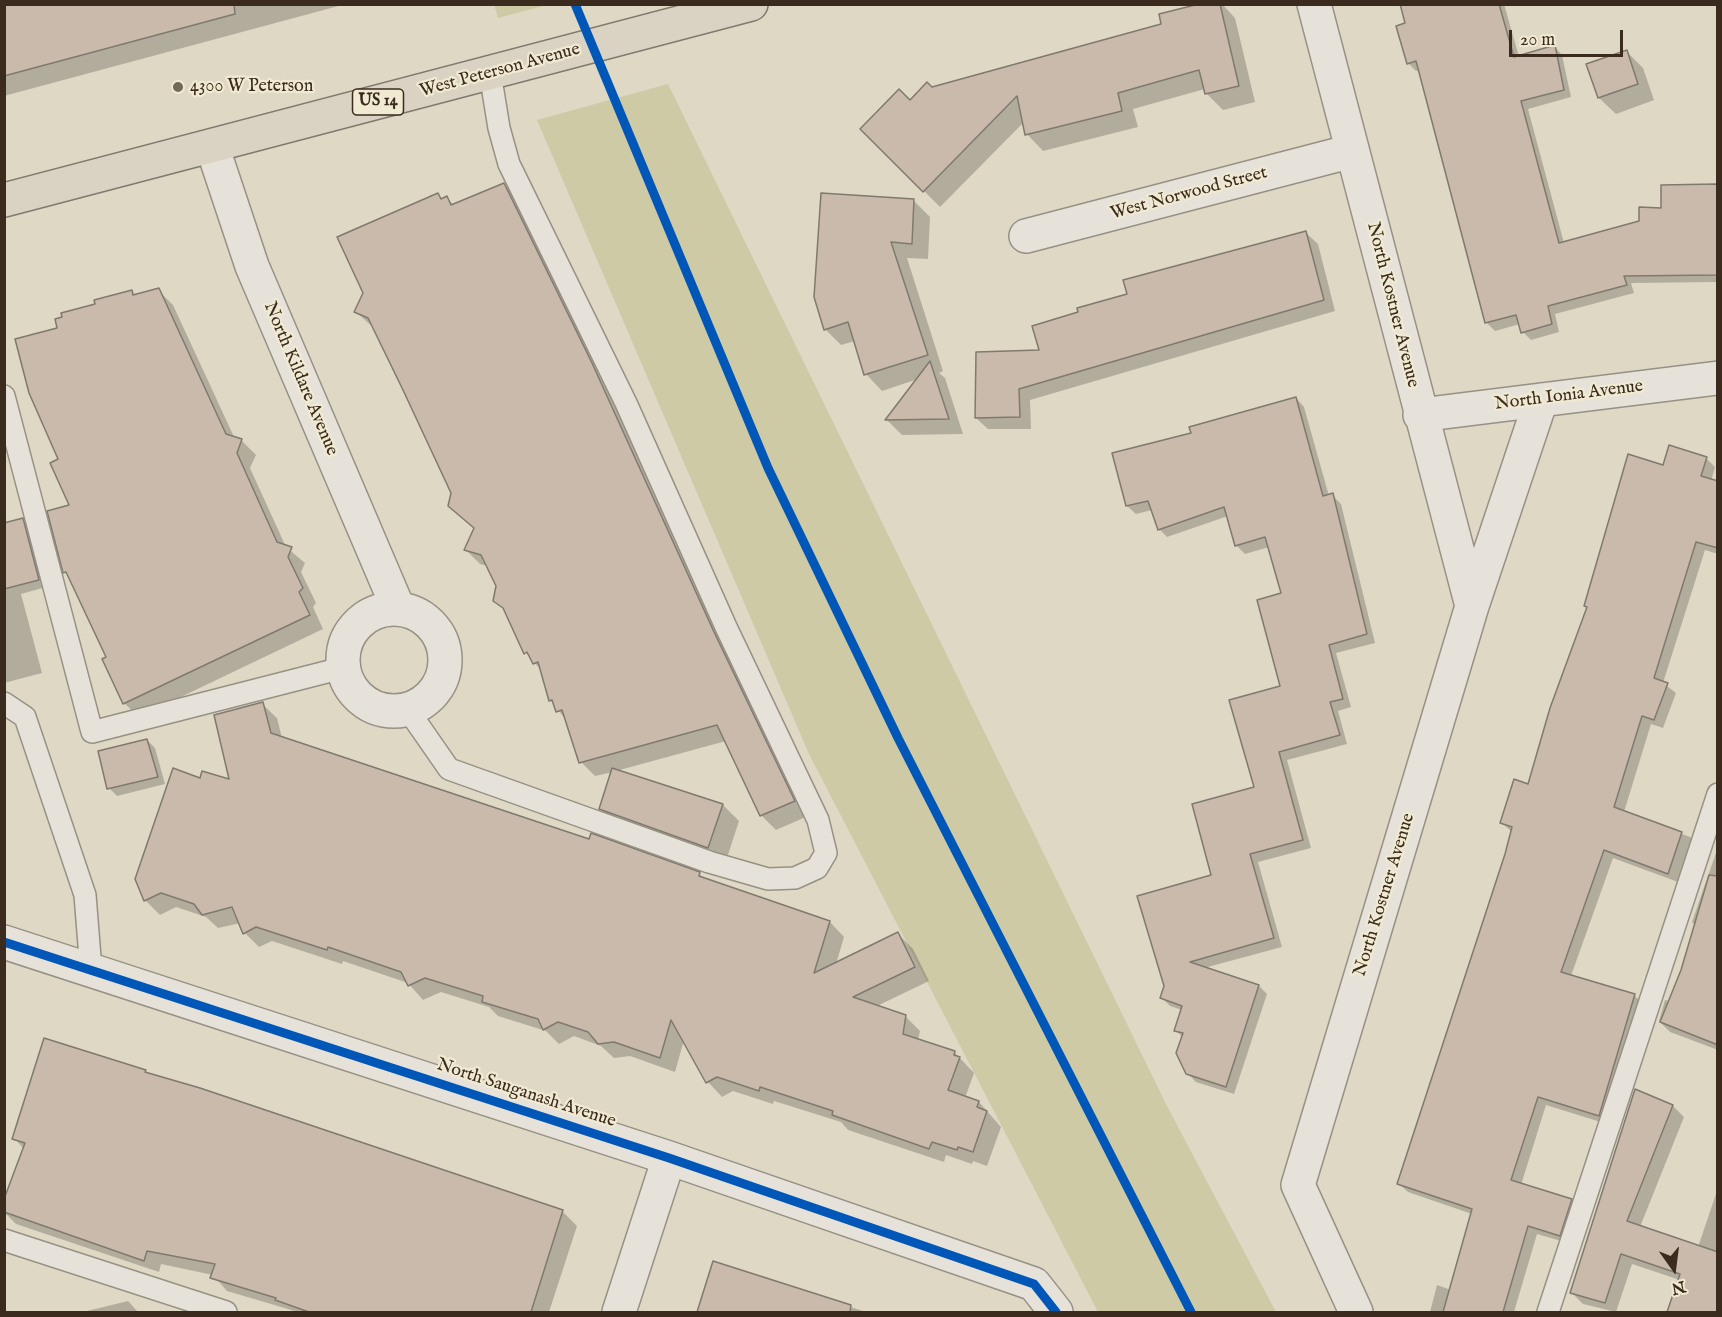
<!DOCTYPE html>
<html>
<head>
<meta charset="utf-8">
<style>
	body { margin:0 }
	#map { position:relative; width:1722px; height:1317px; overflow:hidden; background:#dfd8c5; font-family:"IM FELL English",serif }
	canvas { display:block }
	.frame { position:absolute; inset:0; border:6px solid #3b2b1e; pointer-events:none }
	.north { position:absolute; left:1644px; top:1239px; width:60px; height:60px; -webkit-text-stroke:4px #f1ead2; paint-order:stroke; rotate:166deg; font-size:16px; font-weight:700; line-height:24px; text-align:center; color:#3b2b1e }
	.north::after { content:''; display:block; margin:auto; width:21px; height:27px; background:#3b2b1e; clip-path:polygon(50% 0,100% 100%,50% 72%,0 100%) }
	.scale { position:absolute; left:1509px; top:30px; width:114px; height:27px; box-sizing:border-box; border:3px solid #3b2b1e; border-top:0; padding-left:8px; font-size:18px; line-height:21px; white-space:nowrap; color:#3b2b1e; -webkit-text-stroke:4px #f1ead2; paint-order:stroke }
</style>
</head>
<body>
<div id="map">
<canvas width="1722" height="1317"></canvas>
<div class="frame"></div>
<div class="north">N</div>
<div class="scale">20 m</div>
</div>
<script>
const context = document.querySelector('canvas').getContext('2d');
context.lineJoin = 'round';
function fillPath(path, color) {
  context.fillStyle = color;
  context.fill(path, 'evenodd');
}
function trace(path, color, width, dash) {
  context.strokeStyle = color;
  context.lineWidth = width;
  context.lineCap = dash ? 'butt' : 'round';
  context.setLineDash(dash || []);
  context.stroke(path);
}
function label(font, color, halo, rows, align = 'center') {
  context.font = font + ' "IM FELL English",serif';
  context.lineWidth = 4.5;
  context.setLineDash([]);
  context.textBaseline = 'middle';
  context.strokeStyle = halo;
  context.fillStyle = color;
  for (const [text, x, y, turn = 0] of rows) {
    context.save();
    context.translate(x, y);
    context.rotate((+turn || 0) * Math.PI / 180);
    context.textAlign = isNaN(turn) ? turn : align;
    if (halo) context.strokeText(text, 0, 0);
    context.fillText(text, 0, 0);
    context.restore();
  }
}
fillPath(new Path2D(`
	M 494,4 L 547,4 L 547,5 L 498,18 Z
	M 668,84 L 1167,1106 L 1276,1312 L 1098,1312 L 809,754 L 537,120 Z`), '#cdcaa5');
fillPath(new Path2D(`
	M 4,4 L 346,4 L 4,96 Z
	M 1205,4 L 1222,4 L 1235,18 L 1255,102 L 1223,110 L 1206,93 L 1205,89 L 1133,109 L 1138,127 L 1043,151 L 1027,134 L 1024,122 L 940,207 L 862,129 L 931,88 L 1163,25 Z
	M 1402,4 L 1504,4 L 1519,57 L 1555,47 L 1562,55 L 1571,97 L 1528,109 L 1564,243 L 1641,222 L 1663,209 L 1662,186 L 1718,185 L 1718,282 L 1631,283 L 1634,293 L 1555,314 L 1559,332 L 1531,340 L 1523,332 L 1520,324 L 1495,331 L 1487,323 L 1420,70 L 1416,71 L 1408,63 L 1407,24 Z
	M 1626,51 L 1643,68 L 1654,100 L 1616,114 L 1599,98 Z
	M 504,184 L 518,199 L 606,378 L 808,816 L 776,830 L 762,816 L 726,741 L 616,771 L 723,805 L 739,821 L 725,864 L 617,825 L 600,809 L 613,772 L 595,776 L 581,762 L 567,721 L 550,700 L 542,671 L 526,653 L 507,612 L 495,600 L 497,585 L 488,566 L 480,564 L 466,550 L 475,529 L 450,506 L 452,493 L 374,328 L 356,312 L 438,195 L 442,199 L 446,197 L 455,206 Z
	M 914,201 L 930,217 L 928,259 L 907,258 L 943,371 L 939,373 L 945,378 L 963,434 L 902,435 L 887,420 L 918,379 L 882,391 L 866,374 L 855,341 L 841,345 L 825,329 Z
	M 1306,233 L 1318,244 L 1335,311 L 1030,400 L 1031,429 L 988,429 L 976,418 L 1041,351 L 1129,295 Z
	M 158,290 L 173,305 L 235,439 L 242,441 L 256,455 L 250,468 L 286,547 L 305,563 L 301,572 L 316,603 L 313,607 L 323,629 L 139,717 L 124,703 L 108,658 L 71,578 L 65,572 L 72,506 L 60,460 L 59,329 L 97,305 L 132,291 L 136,296 Z
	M 1296,398 L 1304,407 L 1329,496 L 1332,495 L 1341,504 L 1375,643 L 1336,653 L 1351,707 L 1338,711 L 1347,744 L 1287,760 L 1311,848 L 1258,862 L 1282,947 L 1204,968 L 1259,986 L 1267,994 L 1234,1094 L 1196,1082 L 1187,1073 L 1183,1038 L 1176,1030 L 1182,1010 L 1170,1006 L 1162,998 L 1213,876 L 1256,788 L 1282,687 L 1283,594 L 1269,547 L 1245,554 L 1236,545 L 1228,516 L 1167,537 L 1159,529 L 1152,510 L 1136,514 L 1127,506 L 1192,434 Z
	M 1706,458 L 1715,467 L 1711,481 L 1718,483 L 1718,554 L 1705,550 L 1663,683 L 1676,693 L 1663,728 L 1651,724 L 1624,812 L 1690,837 L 1699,845 L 1686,885 L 1613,858 L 1571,976 L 1634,995 L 1643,1004 L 1607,1124 L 1546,1105 L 1521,1185 L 1571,1200 L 1580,1209 L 1568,1243 L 1537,1234 L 1514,1312 L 1430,1312 L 1437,1285 L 1451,1290 L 1472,1214 L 1408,1192 L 1399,1184 L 1512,832 L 1502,823 L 1529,786 L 1588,608 L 1586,606 L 1664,466 Z
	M 22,520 L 30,528 L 46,587 L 21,594 L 42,673 L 4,683 L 4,525 Z
	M 262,704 L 277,718 L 282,738 L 590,841 L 699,874 L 706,880 L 830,922 L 844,937 L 836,964 L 898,934 L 913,949 L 929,981 L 877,1006 L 905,1016 L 920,1031 L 918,1040 L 955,1053 L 974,1073 L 965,1098 L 979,1102 L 1001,1127 L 987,1166 L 973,1161 L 972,1164 L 946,1155 L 944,1162 L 848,1130 L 841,1122 L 774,1101 L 773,1104 L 733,1091 L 722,1097 L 708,1082 L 684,1040 L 675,1072 L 630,1056 L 614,1058 L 601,1046 L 574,1036 L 559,1044 L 546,1031 L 498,1016 L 489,1007 L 441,992 L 423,1000 L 408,983 L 343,961 L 342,964 L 272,941 L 259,947 L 245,933 L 241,923 L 218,928 L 206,917 L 176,907 L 160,915 L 145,900 L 201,780 L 231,781 Z
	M 147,740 L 155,748 L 165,784 L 117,796 L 109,788 Z
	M 1718,847 L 1718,1050 L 1670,1032 L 1659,1021 L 1665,1000 L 1670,1001 L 1683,971 L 1696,926 L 1692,922 Z
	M 145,1071 L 149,1075 L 563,1212 L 577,1226 L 549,1312 L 298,1312 L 227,1291 L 213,1275 L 161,1264 L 159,1272 L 16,1224 L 4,1212 L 4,1204 L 24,1149 L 14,1138 Z
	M 1673,1106 L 1684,1117 L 1640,1227 L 1698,1247 L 1718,1188 L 1718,1312 L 1668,1312 L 1680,1280 L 1632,1264 L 1616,1312 L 1583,1304 L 1572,1293 L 1588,1245 L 1586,1243 L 1627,1126 Z
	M 714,1263 L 866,1312 L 699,1312 Z
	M 128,1301 L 138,1312 L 83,1312 Z`), '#0003');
const building = new Path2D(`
	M 4,4 L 234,4 L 235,14 L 4,76 Z
	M 1199,4 L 1220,4 L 1239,86 L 1205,94 L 1199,70 L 1118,93 L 1122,111 L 1025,135 L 1017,96 L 923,192 L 860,129 L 899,89 L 910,100 L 927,82 L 932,87 L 1161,24 L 1159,14 Z
	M 1400,4 L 1499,4 L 1514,57 L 1555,45 L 1564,90 L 1521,101 L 1559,243 L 1639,221 L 1639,207 L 1661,208 L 1661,185 L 1717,184 L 1718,275 L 1624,276 L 1627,285 L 1548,306 L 1552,324 L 1521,333 L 1516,315 L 1485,323 L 1416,61 L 1407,64 L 1396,26 L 1405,23 Z
	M 1627,50 L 1638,84 L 1598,98 L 1586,64 Z
	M 504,183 L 592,363 L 714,632 L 795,801 L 760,816 L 717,725 L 579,763 L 562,710 L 556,712 L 552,700 L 549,701 L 538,662 L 533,664 L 527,652 L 524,654 L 503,608 L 493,601 L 496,586 L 481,555 L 464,550 L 474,528 L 448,506 L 451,493 L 403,390 L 368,318 L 354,312 L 363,293 L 337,237 L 438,193 L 441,199 L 447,196 L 451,205 Z
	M 821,193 L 914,199 L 912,244 L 891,242 L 928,355 L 864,375 L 848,322 L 824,330 L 814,297 Z
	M 1306,231 L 1324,300 L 1019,389 L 1020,417 L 975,418 L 976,352 L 1039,350 L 1032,326 L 1078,312 L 1077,308 L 1127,294 L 1123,280 Z
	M 159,288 L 226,434 L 242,439 L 237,453 L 277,542 L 292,547 L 288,557 L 303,588 L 299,592 L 310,615 L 123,704 L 102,659 L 106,657 L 66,572 L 63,573 L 47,511 L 69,505 L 50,463 L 58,459 L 29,393 L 15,339 L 57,328 L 55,319 L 62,317 L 61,313 L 95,304 L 94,300 L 132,290 L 133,295 Z
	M 930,361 L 949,419 L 885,420 Z
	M 1296,397 L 1323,496 L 1333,493 L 1367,634 L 1329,645 L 1343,699 L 1330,702 L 1340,735 L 1279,752 L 1303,840 L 1250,854 L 1274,938 L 1190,962 L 1259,985 L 1226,1087 L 1186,1074 L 1176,1053 L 1183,1033 L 1174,1031 L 1182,1006 L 1160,998 L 1164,986 L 1137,896 L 1211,875 L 1192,804 L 1254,787 L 1229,700 L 1280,686 L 1257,600 L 1281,593 L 1265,537 L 1235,546 L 1224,507 L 1158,530 L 1148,501 L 1126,506 L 1112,453 L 1191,433 L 1189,427 Z
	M 1669,445 L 1707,457 L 1701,476 L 1718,481 L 1718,548 L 1696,542 L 1654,678 L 1668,683 L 1654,720 L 1642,716 L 1614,807 L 1682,832 L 1668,874 L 1604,850 L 1561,972 L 1635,994 L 1599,1116 L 1538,1097 L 1511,1180 L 1572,1199 L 1560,1236 L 1528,1226 L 1503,1312 L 1443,1312 L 1472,1209 L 1397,1184 L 1505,854 L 1512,827 L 1500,823 L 1514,779 L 1528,784 L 1550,708 L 1587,607 L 1584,606 L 1628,454 L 1663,465 Z
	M 23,518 L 39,580 L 4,589 L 4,523 Z
	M 263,702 L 271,733 L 589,839 L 591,833 L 700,872 L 699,876 L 830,921 L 814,973 L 898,932 L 915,967 L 853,997 L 906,1015 L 903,1034 L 955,1051 L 954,1055 L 960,1057 L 948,1090 L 979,1101 L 977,1107 L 987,1111 L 973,1152 L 958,1147 L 957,1150 L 932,1142 L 929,1149 L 832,1115 L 833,1111 L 760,1087 L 759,1091 L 717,1077 L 706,1083 L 671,1020 L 660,1058 L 614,1042 L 598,1044 L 588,1032 L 558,1022 L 543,1030 L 538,1019 L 482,1002 L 483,996 L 425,978 L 408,986 L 401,972 L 328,947 L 327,950 L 256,927 L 243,934 L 232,907 L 202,915 L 194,904 L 161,893 L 144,901 L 135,879 L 173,768 L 200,778 L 202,771 L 229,779 L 214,715 Z
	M 147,739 L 158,777 L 107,789 L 98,751 Z
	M 612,768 L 723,804 L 708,848 L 599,809 Z
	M 1709,875 L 1718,876 L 1718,1045 L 1660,1022 L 1681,970 Z
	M 44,1038 L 146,1070 L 145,1072 L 200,1088 L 563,1210 L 531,1312 L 309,1312 L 275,1300 L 276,1298 L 210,1278 L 215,1264 L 147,1251 L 144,1261 L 4,1212 L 4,1199 L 25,1143 L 12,1139 Z
	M 1635,1089 L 1673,1105 L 1627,1221 L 1718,1252 L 1718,1312 L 1667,1312 L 1680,1274 L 1621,1254 L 1605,1303 L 1570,1293 Z
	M 713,1261 L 851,1305 L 850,1312 L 697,1312 Z`);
fillPath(building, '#c9baab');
trace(building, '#80796e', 1.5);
const service = new Path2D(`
	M 4,396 L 92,732 L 342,668
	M 4,703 L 25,717 L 85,895 L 91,970
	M 408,710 L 449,769 L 709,862 L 768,879 L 795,878 L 817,868 L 826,853 L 818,820 L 726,627 L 626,403 L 509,164 L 499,128 L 490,73
	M 4,1240 L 226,1312
	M 1548,1312 L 1718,794`);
const minor = new Path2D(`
	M 1314,4 L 1472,606
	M 212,146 L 252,266 L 398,608
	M 1026,236 L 1352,151
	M 1420,415 L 1718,378
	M343 660a51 51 0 1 1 102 0a51 51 0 1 1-102 0Z
	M 4,942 L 669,1158 L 1034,1284 L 1056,1312
	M 619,1312 L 669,1158
	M 1356,1312 L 1298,1185 L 1472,606 L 1541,400`);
const primary = new Path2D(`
	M 4,200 L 751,4`);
trace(service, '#979185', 24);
trace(minor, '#979185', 36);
trace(primary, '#80796e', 36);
trace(service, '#e6e2d9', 21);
trace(minor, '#e6e2d9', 33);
trace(primary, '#dad3c3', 33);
trace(new Path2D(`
	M 575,4 L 768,468 L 898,738 L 1191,1312
	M 4,942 L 669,1158 L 1034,1284 L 1056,1312`), '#0057b8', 9);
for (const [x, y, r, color] of [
	[178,87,6,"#746858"]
]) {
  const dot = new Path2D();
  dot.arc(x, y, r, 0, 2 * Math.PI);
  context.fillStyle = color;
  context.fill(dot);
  trace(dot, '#f1ead2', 2);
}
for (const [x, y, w] of [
	[378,102,51]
]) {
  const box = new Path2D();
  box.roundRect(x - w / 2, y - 13, w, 26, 4.5);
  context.fillStyle = '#f1ead2';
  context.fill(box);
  trace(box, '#3b2b1e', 1.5);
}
label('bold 16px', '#3b2b1e', null, [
	["US 14",378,102]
]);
label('18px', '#3b2b1e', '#f1ead2', [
	["West Peterson Avenue",500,71,-15],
	["West Norwood Street",1189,194,-15],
	["North Kostner Avenue",1392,305,76],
	["North Kildare Avenue",300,379,67],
	["North Ionia Avenue",1569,396,-7],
	["North Kostner Avenue",1385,895,-73],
	["North Sauganash Avenue",526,1094,18]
]);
label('18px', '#3b2b1e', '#f1ead2', [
	["4300 W Peterson",190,87]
], 'left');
</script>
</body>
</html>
